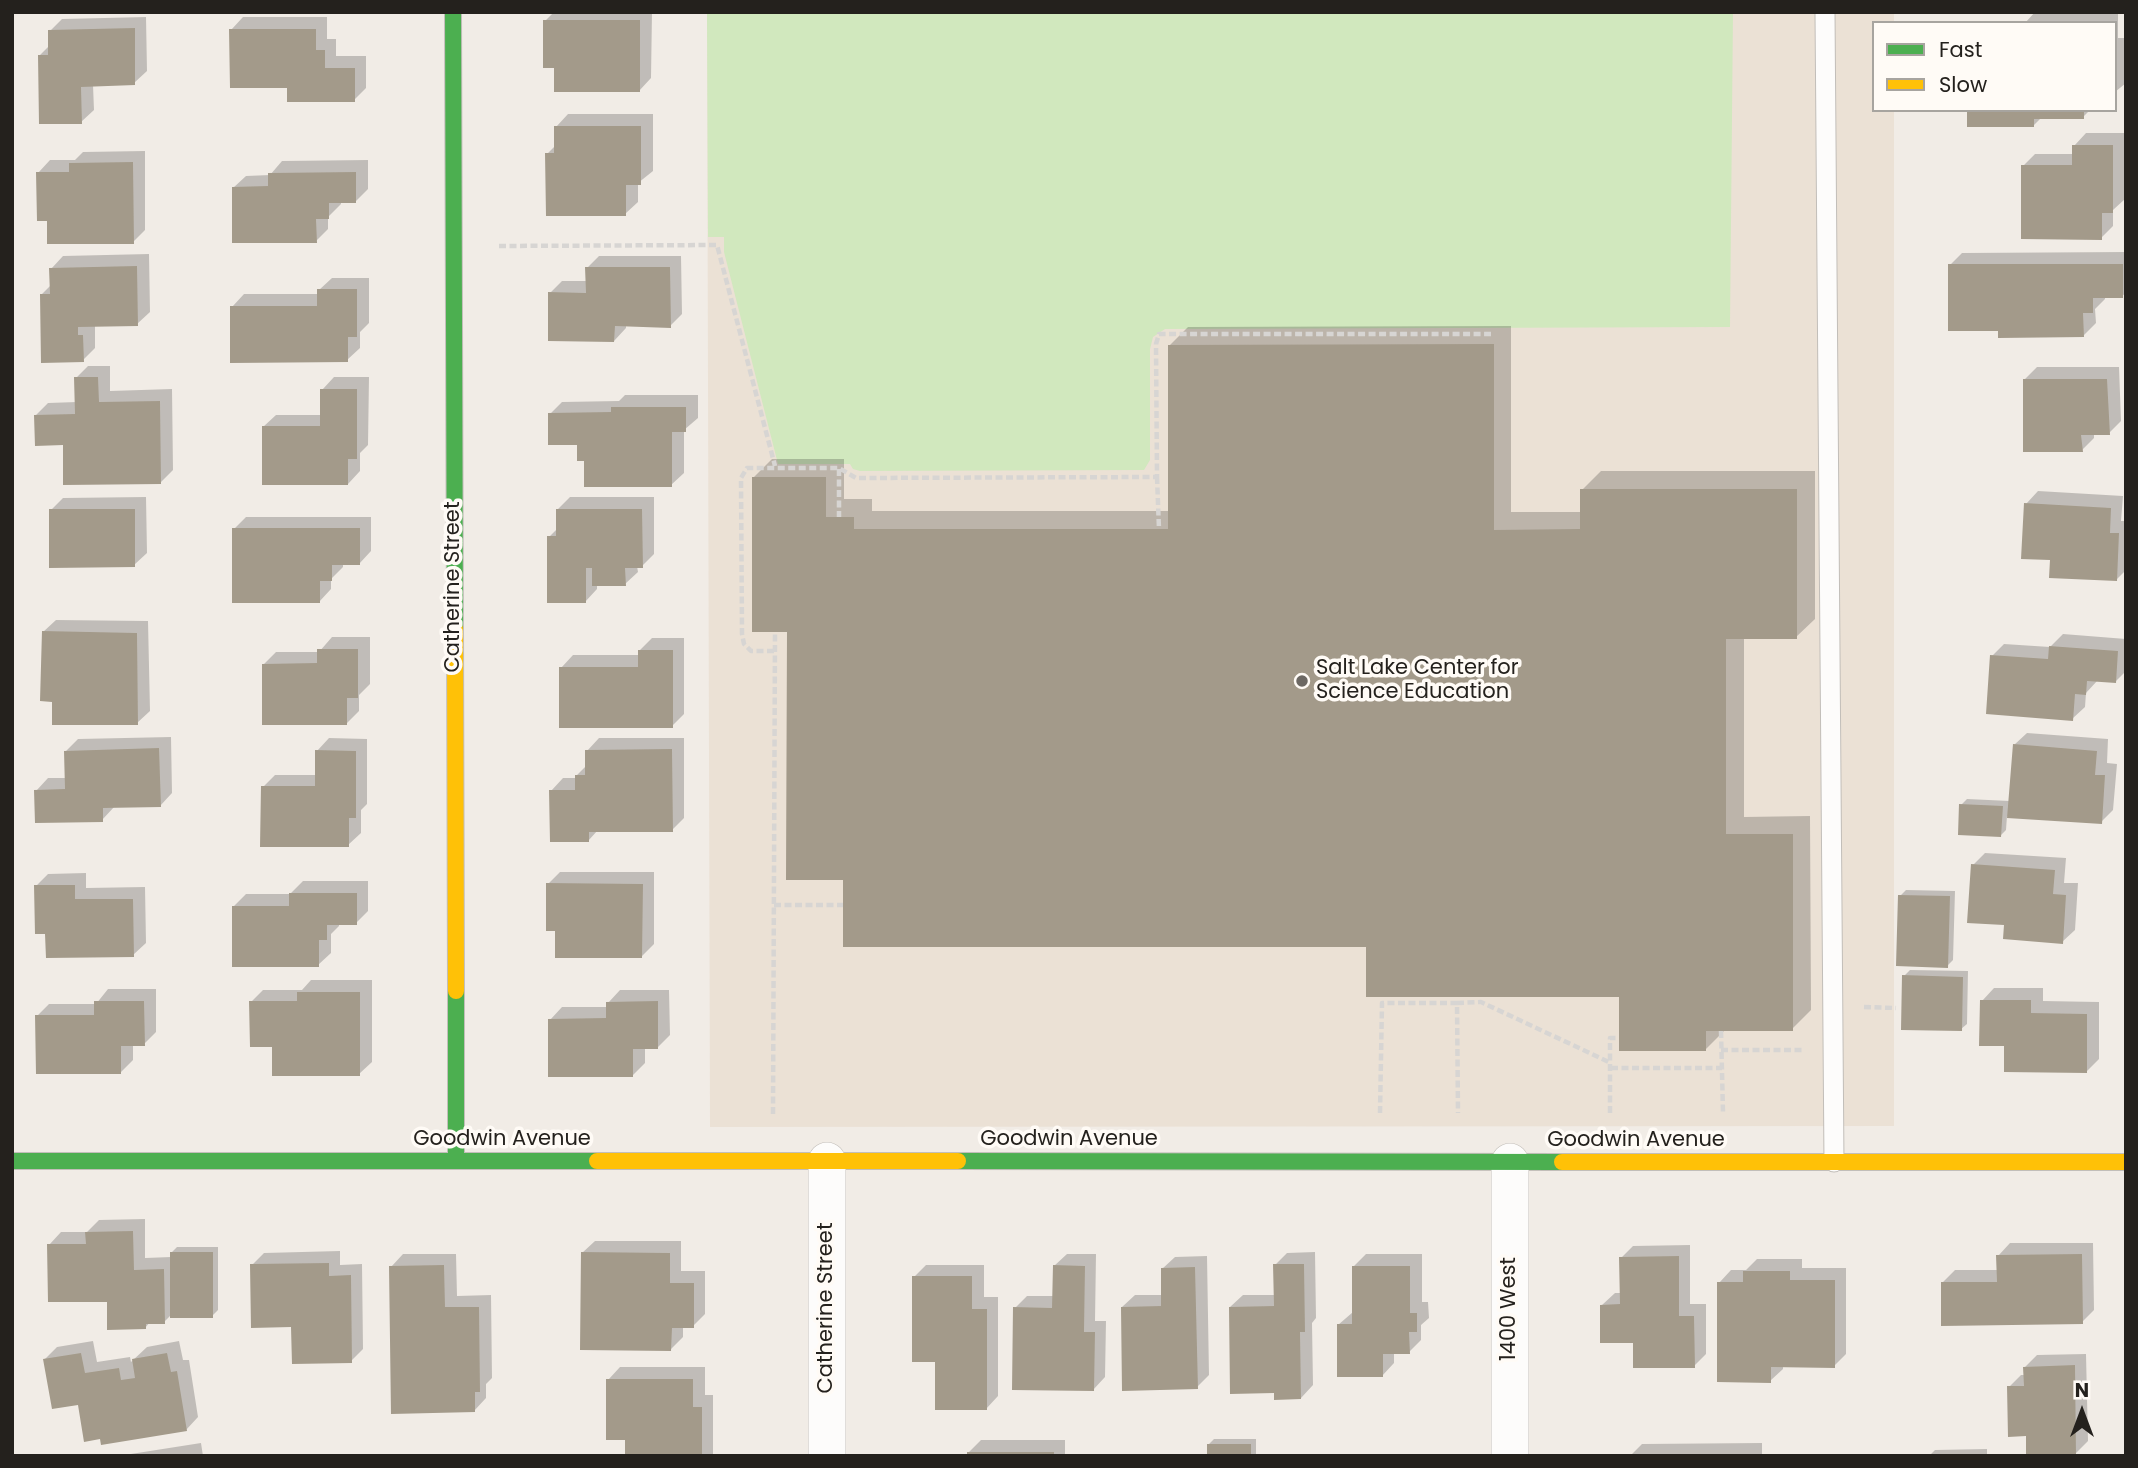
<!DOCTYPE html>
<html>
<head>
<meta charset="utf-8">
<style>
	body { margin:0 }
	#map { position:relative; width:2138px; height:1468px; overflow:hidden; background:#f1ece6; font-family:Poppins,sans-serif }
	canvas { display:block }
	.frame { position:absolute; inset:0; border:14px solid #24211d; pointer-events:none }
	.legend { position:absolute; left:1872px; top:21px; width:245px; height:91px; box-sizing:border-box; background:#fffbf6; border:2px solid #a7a49f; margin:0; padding:9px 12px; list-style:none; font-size:21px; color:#24211d }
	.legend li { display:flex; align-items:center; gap:14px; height:35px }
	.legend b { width:35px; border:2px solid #a7a49f }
	.north { position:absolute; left:2047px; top:1377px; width:70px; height:70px; -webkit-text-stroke:5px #fffbf6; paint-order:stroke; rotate:0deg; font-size:19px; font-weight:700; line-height:28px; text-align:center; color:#24211d }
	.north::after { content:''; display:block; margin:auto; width:24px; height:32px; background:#24211d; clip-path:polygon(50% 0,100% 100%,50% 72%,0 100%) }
</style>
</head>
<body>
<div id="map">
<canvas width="2138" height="1468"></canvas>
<div class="frame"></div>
<ul class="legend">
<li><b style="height:9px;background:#4caf50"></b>Fast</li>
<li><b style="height:9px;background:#ffc107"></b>Slow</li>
</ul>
<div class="north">N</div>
</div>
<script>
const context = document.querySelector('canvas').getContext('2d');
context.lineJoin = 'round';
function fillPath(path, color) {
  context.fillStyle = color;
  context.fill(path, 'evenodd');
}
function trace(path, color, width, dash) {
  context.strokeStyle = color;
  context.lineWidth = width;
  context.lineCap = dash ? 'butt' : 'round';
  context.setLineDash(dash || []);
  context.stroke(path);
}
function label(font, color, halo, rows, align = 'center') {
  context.font = font + ' Poppins,sans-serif';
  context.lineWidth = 7;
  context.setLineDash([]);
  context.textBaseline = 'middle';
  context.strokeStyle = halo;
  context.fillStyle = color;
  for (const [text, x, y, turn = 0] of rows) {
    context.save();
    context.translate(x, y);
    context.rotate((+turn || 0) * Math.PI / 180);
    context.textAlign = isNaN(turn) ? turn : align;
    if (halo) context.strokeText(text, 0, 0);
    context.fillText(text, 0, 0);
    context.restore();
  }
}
fillPath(new Path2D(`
	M 707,12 L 1894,12 L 1894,23 L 1874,23 L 1874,110 L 1894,110 L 1894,1126 L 710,1127 Z`), '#ebe1d5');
fillPath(new Path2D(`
	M 707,12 L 1733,12 L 1730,327 L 1165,329 L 1153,337 L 1150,349 L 1150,460 L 1144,470 L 860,471 L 853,469 L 850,464 L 778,464 L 724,252 L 724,237 L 708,237 Z`), '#d1e8be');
fillPath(new Path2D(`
	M 554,12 L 652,12 L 651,78 L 639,91 L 556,66 L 545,21 Z
	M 2035,12 L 2118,12 L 2118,38 L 2126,38 L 2126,83 L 2115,92 L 2115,23 L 2025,23 Z
	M 146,17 L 147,71 L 134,83 L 93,85 L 94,110 L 81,122 L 39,56 L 50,45 L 50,31 L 62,19 Z
	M 243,17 L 327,17 L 327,39 L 336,39 L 336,56 L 366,56 L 366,88 L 354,100 L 289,86 L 231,30 Z
	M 1968,110 L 2090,110 L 2083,117 L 2042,117 L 2033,126 Z
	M 568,114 L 653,114 L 653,171 L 638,183 L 638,202 L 625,214 L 547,154 L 556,145 L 556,127 Z
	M 2086,133 L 2125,133 L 2125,199 L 2113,210 L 2113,226 L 2101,238 L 2023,166 L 2035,154 L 2074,154 L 2074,146 Z
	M 145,151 L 145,230 L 133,242 L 49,219 L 38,173 L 50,160 L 75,160 L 83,152 Z
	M 368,160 L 368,189 L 356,201 L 341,201 L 341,204 L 328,217 L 328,229 L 316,241 L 233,188 L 246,176 L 270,175 L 282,161 Z
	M 2126,252 L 2126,293 L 2122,296 L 2105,296 L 2105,299 L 2095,309 L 2096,323 L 2083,336 L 1999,330 L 1950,265 L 1962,253 Z
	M 149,254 L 150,312 L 137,324 L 95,325 L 95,348 L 83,360 L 42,294 L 51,285 L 51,269 L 63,256 Z
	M 599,256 L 681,256 L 682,314 L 670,326 L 626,325 L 626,328 L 614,341 L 550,293 L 562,281 L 587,281 L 587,268 Z
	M 332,278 L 369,278 L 369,323 L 360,332 L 360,348 L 347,360 L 232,307 L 244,294 L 319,294 L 319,290 Z
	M 1511,326 L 1511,512 L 1582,512 L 1582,490 L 1601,471 L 1815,471 L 1815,619 L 1796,637 L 1744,637 L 1744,817 L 1810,816 L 1811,1010 L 1792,1029 L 1724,1031 L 1706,1049 L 1620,995 L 1368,945 L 845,879 L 754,477 L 772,459 L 844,459 L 844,499 L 872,499 L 872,511 L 1170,511 L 1170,345 L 1188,327 Z
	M 88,366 L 110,366 L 110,391 L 172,389 L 173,470 L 161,482 L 36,415 L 48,403 L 77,402 L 76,378 Z
	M 2037,367 L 2119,367 L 2121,421 L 2109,433 L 2094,433 L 2094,438 L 2082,450 L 2024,380 Z
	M 334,377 L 369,377 L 368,445 L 360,453 L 360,471 L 348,484 L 263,427 L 276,415 L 322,415 L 322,390 Z
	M 625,395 L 698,395 L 698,418 L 684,430 L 684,473 L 671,485 L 586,459 L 578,443 L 550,414 L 562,402 L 619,401 Z
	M 2038,491 L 2123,496 L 2121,521 L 2126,521 L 2126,570 L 2116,580 L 2052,559 L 2026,504 Z
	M 146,497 L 147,553 L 134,565 L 51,510 L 63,498 Z
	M 570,497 L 654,497 L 654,554 L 642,566 L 637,566 L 638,572 L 625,584 L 597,584 L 597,589 L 585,602 L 549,537 L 558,528 L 558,509 Z
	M 246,517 L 371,517 L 371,551 L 359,564 L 343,564 L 343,567 L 331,579 L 331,589 L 319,602 L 234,529 Z
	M 56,620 L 148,621 L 150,711 L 137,723 L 43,632 Z
	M 2063,634 L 2126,639 L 2126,671 L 2116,681 L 2097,681 L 2086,693 L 2085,707 L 2072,719 L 1992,656 L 2004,644 L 2050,647 Z
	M 332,637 L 370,637 L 370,684 L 359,695 L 359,711 L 347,723 L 263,665 L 276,652 L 319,652 Z
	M 652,638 L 684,638 L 684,714 L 672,726 L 561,668 L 573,655 L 639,655 L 639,651 Z
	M 2027,733 L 2108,739 L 2107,763 L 2117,764 L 2113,810 L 2101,822 L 2007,816 L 2006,830 L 2000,836 L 1961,805 L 1967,799 L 2010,801 L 2014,745 Z
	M 171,737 L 172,793 L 160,806 L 115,806 L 102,820 L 36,791 L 48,778 L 66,778 L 66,751 L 78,739 Z
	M 329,738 L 367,739 L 367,804 L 361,810 L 361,833 L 348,845 L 263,787 L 275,775 L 317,775 L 317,751 Z
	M 599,738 L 684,738 L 684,818 L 672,830 L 598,830 L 588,841 L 551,791 L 563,778 L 577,778 L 577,775 L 587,765 L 587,751 Z
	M 1985,853 L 2066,858 L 2064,883 L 2078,883 L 2075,930 L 2062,942 L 2006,923 L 1973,865 Z
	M 560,872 L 654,872 L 654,944 L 641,957 L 557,930 L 548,884 Z
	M 86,873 L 86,888 L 145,887 L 146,943 L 133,955 L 47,933 L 36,886 L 48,874 Z
	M 303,881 L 368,881 L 368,911 L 356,923 L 339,923 L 339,926 L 331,934 L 331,953 L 318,965 L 233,907 L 246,894 L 290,894 Z
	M 1906,890 L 1955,891 L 1953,960 L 1947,966 L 1900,896 Z
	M 1910,970 L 1968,971 L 1967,1024 L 1961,1029 L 1904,976 Z
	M 311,980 L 372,980 L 372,1062 L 359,1074 L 274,1046 L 251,1002 L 263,990 L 302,990 Z
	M 1994,988 L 2043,988 L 2043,1001 L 2099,1002 L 2099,1059 L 2087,1071 L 2006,1044 L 1982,1001 Z
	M 108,989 L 156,989 L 156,1032 L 144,1044 L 133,1044 L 133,1060 L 121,1072 L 37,1016 L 49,1004 L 96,1004 Z
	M 620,990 L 669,990 L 670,1035 L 657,1048 L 645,1048 L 645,1063 L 633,1075 L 550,1020 L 562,1007 L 608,1007 L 608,1003 Z
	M 145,1219 L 145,1258 L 171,1257 L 171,1253 L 177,1247 L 218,1247 L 218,1310 L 212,1316 L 170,1316 L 164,1322 L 150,1322 L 145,1328 L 109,1300 L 49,1245 L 61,1232 L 87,1232 L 99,1220 Z
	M 595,1241 L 681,1241 L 681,1271 L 705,1271 L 705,1314 L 693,1326 L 683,1326 L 683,1337 L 671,1349 L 582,1253 Z
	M 2010,1243 L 2093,1243 L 2094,1310 L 2082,1322 L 1942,1283 L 1955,1270 L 1998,1270 L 1998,1256 Z
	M 1690,1245 L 1690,1304 L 1706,1304 L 1706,1354 L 1694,1366 L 1602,1305 L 1615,1293 L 1621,1293 L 1621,1258 L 1633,1246 Z
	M 340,1251 L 340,1265 L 362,1264 L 363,1349 L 351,1361 L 293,1325 L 252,1265 L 264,1253 Z
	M 1315,1252 L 1316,1318 L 1312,1323 L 1313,1385 L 1301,1398 L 1276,1391 L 1230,1307 L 1243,1295 L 1276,1295 L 1275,1265 L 1287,1253 Z
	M 403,1254 L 456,1254 L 457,1296 L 491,1295 L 492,1378 L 486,1384 L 486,1398 L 474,1411 L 391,1267 Z
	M 1067,1254 L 1096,1254 L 1095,1321 L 1106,1321 L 1105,1377 L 1093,1390 L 1015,1308 L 1027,1296 L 1054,1296 L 1054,1266 Z
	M 1366,1254 L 1422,1254 L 1422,1302 L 1428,1302 L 1429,1318 L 1421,1325 L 1421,1340 L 1409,1352 L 1394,1352 L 1394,1363 L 1382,1376 L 1338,1325 L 1353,1312 L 1353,1267 Z
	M 1207,1256 L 1209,1375 L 1197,1387 L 1122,1307 L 1135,1295 L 1163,1295 L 1162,1269 L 1175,1257 Z
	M 1757,1259 L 1802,1259 L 1802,1268 L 1846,1268 L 1846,1354 L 1834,1366 L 1783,1366 L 1783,1369 L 1770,1381 L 1719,1283 L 1731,1270 L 1746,1270 Z
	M 926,1265 L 984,1265 L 984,1297 L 998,1297 L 998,1396 L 986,1409 L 936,1360 L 914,1277 Z
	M 93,1341 L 97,1362 L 130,1357 L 131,1362 L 147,1347 L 179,1341 L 183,1360 L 189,1360 L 198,1417 L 186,1430 L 80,1403 L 45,1359 L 57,1347 Z
	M 2086,1354 L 2088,1441 L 2076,1453 L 2028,1434 L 2009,1387 L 2021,1375 L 2025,1375 L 2025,1367 L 2037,1355 Z
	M 620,1367 L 705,1367 L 705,1395 L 713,1395 L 713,1456 L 661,1456 L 661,1454 L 627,1438 L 608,1380 Z
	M 1214,1439 L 1256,1439 L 1256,1456 L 1208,1456 L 1208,1445 Z
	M 981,1440 L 1065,1440 L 1065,1456 L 969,1456 L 968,1453 Z
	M 201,1443 L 203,1456 L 118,1456 Z
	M 1762,1443 L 1762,1456 L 1630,1456 L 1642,1444 Z
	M 1987,1449 L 1987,1456 L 1929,1456 L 1935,1450 Z
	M 1339,1454 L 1406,1454 L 1406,1456 L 1337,1456 Z`), '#0003');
fillPath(new Path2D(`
	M 543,20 L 640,20 L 640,92 L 554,92 L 554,68 L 543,68 Z
	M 135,28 L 135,85 L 81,87 L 82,124 L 39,124 L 38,55 L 48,55 L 48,30 Z
	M 229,29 L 316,29 L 316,50 L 325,50 L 325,68 L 355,68 L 355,102 L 287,102 L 287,88 L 230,88 Z
	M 1967,110 L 2084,110 L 2084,119 L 2034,119 L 2034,127 L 1967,127 Z
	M 554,126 L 641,126 L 641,185 L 626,185 L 626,216 L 546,216 L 545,153 L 554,153 Z
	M 2072,145 L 2113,145 L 2113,213 L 2102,213 L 2102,240 L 2021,239 L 2021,165 L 2072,165 Z
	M 133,162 L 134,244 L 47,244 L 47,221 L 37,221 L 36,172 L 69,172 L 69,163 Z
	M 356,172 L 356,203 L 329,203 L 329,219 L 316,219 L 317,243 L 232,243 L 232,187 L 268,186 L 268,173 Z
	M 1948,264 L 2123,264 L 2123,298 L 2093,298 L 2093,313 L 2083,313 L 2084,337 L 1998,338 L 1998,331 L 1948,331 Z
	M 137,266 L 138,326 L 78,327 L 78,335 L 83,335 L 84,362 L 41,363 L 40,294 L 50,294 L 49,268 Z
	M 585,267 L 670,267 L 671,328 L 615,326 L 614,342 L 548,341 L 548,292 L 586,293 Z
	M 317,289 L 357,289 L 357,337 L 348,337 L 348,362 L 230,363 L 230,306 L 317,306 Z
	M 1494,344 L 1494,530 L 1580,529 L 1580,489 L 1797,489 L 1797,639 L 1726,639 L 1726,834 L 1793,834 L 1793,1031 L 1706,1031 L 1706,1051 L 1619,1051 L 1619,997 L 1366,997 L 1366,947 L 843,947 L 843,880 L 786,880 L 787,632 L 752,632 L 752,477 L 826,477 L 826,517 L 854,517 L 854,529 L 1168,529 L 1168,345 Z
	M 74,377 L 98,377 L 99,402 L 160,401 L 161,484 L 63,485 L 63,445 L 35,446 L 34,415 L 75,414 Z
	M 2023,379 L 2107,379 L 2110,435 L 2081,435 L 2083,452 L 2023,452 Z
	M 320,389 L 357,389 L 357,459 L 348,459 L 348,485 L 262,485 L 262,426 L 320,426 Z
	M 611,407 L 686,407 L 686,432 L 672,432 L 672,487 L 584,487 L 584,461 L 577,461 L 577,445 L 548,445 L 548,413 L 611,412 Z
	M 2024,503 L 2111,508 L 2110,533 L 2119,533 L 2117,581 L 2049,578 L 2050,560 L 2021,559 Z
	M 49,509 L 135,509 L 135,567 L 49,568 Z
	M 556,509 L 642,509 L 643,568 L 625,568 L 626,586 L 592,586 L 592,568 L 586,568 L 586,603 L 547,603 L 547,536 L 556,536 Z
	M 232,528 L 360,528 L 360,565 L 332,565 L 332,581 L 320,581 L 320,603 L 232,603 Z
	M 42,631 L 137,633 L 138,725 L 52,725 L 52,702 L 40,701 Z
	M 2049,646 L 2118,651 L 2116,683 L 2087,681 L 2086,695 L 2075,694 L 2073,721 L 1986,714 L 1990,655 L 2048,659 Z
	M 317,649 L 358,649 L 358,698 L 347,698 L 347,725 L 262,725 L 262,664 L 317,663 Z
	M 638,650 L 673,650 L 673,728 L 559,728 L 559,667 L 638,667 Z
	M 2013,744 L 2097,751 L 2095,775 L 2105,775 L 2102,824 L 2007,818 Z
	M 159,748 L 161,807 L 103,808 L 103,822 L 35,823 L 34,790 L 65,789 L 64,751 Z
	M 672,749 L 673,832 L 589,832 L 589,842 L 550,842 L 549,790 L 575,790 L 575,775 L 585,775 L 585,750 Z
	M 315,750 L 356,751 L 356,818 L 349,818 L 349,847 L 260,847 L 261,786 L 315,786 Z
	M 1959,804 L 2003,806 L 2001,837 L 1958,835 Z
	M 1971,864 L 2055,870 L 2053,894 L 2066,895 L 2063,944 L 2003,939 L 2004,925 L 1967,923 Z
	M 546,883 L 643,884 L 642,958 L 555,958 L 555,931 L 546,931 Z
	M 34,885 L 75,885 L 75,899 L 133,899 L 134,957 L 46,958 L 45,934 L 35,934 Z
	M 289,893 L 357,893 L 357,925 L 327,925 L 327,940 L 319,940 L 319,967 L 232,967 L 232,906 L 289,906 Z
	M 1898,895 L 1950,896 L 1948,968 L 1896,966 Z
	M 1902,975 L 1963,977 L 1962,1031 L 1901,1030 Z
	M 297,992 L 360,992 L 360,1076 L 272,1076 L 272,1047 L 250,1047 L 249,1001 L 297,1001 Z
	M 1980,1000 L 2031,1000 L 2031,1013 L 2087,1014 L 2087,1073 L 2004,1072 L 2004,1046 L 1979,1046 Z
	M 94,1001 L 144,1001 L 145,1046 L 121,1046 L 121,1074 L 36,1074 L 35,1015 L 94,1015 Z
	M 658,1001 L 658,1049 L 633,1049 L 633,1077 L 548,1077 L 548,1019 L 606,1018 L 606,1002 Z
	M 133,1231 L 134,1270 L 164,1269 L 165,1324 L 146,1324 L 146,1329 L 107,1330 L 107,1302 L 48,1302 L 47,1244 L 86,1244 L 85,1232 Z
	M 170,1252 L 213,1252 L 213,1318 L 170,1318 Z
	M 581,1252 L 670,1253 L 670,1283 L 694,1283 L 694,1328 L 672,1328 L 671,1351 L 580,1350 Z
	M 2082,1254 L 2083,1324 L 1941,1326 L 1941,1282 L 1997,1282 L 1996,1255 Z
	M 1679,1256 L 1679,1316 L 1694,1316 L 1695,1368 L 1633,1368 L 1633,1343 L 1600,1343 L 1600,1305 L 1620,1304 L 1619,1257 Z
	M 329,1263 L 329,1276 L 351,1275 L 352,1363 L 292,1364 L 291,1327 L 251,1328 L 250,1264 Z
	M 1273,1264 L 1304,1264 L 1305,1332 L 1300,1332 L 1301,1399 L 1274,1400 L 1274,1393 L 1230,1394 L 1229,1307 L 1274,1306 Z
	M 444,1265 L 445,1307 L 479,1307 L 480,1392 L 475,1392 L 475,1412 L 391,1414 L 389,1266 Z
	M 1053,1265 L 1085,1266 L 1084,1332 L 1095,1332 L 1094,1391 L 1012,1390 L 1013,1307 L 1052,1308 Z
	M 1352,1266 L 1410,1266 L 1410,1313 L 1417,1313 L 1417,1332 L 1409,1332 L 1410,1354 L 1383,1354 L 1383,1377 L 1337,1377 L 1337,1324 L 1352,1324 Z
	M 1195,1267 L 1198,1389 L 1122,1391 L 1121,1307 L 1161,1306 L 1161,1268 Z
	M 1743,1271 L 1790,1271 L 1790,1280 L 1835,1280 L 1835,1368 L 1771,1367 L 1771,1383 L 1717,1382 L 1717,1282 L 1743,1282 Z
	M 912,1276 L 972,1276 L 972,1309 L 987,1309 L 987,1410 L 935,1410 L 935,1362 L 912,1362 Z
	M 81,1353 L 85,1373 L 119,1368 L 121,1380 L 135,1378 L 132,1359 L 167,1353 L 171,1372 L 177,1371 L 187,1431 L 101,1445 L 100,1439 L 84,1442 L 78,1405 L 52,1409 L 43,1359 Z
	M 2075,1365 L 2076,1455 L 2026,1456 L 2026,1436 L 2008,1437 L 2007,1386 L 2024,1386 L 2023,1367 Z
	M 606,1379 L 693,1379 L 693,1407 L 702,1407 L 702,1456 L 625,1455 L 625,1440 L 606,1440 Z
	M 1207,1444 L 1251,1444 L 1251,1456 L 1207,1456 Z
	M 967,1452 L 1054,1452 L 1054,1456 L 967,1456 Z`), '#a39a8a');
const lane = new Path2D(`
	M 1825,12 L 1834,1162`);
const street = new Path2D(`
	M 827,1161 L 827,1456
	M 1510,1162 L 1510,1456`);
const fast = new Path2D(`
	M 453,12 L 455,629
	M 456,991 L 456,1161
	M 12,1161 L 597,1161
	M 958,1161 L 1562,1162`);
const slow = new Path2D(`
	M 455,629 L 456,991
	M 597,1161 L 958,1161
	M 1562,1162 L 2126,1162`);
trace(lane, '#c2beb9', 21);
trace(street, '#c2beb9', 38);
trace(fast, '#c2beb9', 18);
trace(slow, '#c2beb9', 18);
trace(new Path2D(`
	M 499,246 L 717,245 L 775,466
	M 839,469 L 839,517
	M 1157,477 L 1159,529
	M 774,651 L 751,651 L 744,644 L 742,634 L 741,478 L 747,468 L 839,468 L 856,478 L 1157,477 L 1156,344 L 1159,334 L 1491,334
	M 774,905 L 843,905
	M 1457,1003 L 1481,1002 L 1611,1063
	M 1864,1007 L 1896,1008
	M 1721,1031 L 1723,1113
	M 1721,1050 L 1803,1050
	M 1611,1068 L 1722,1068
	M 1380,1113 L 1382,1003 L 1457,1003 L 1458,1113
	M 1610,1113 L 1610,1038 L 1619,1038
	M 773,1114 L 775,632`), '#d7d5d3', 4.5, [7, 3.5]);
trace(lane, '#fdfcfb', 19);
trace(street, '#fdfcfb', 37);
trace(fast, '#4caf50', 16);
trace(slow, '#ffc107', 16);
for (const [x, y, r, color] of [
	[1302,681,7,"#6c6863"]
]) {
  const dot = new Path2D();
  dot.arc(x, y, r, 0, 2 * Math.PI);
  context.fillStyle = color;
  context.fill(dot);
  trace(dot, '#fffbf6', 2.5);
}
label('21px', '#24211d', '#fffbf6', [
	["Catherine Street",454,587,-90],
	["Goodwin Avenue",502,1140],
	["Goodwin Avenue",1069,1140],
	["Goodwin Avenue",1636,1141],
	["Catherine Street",827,1308,-90],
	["1400 West",1510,1309,-90]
]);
label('21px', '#24211d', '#fffbf6', [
	["Salt Lake Center for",1316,669],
	["Science Education",1316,693]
], 'left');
</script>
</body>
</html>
